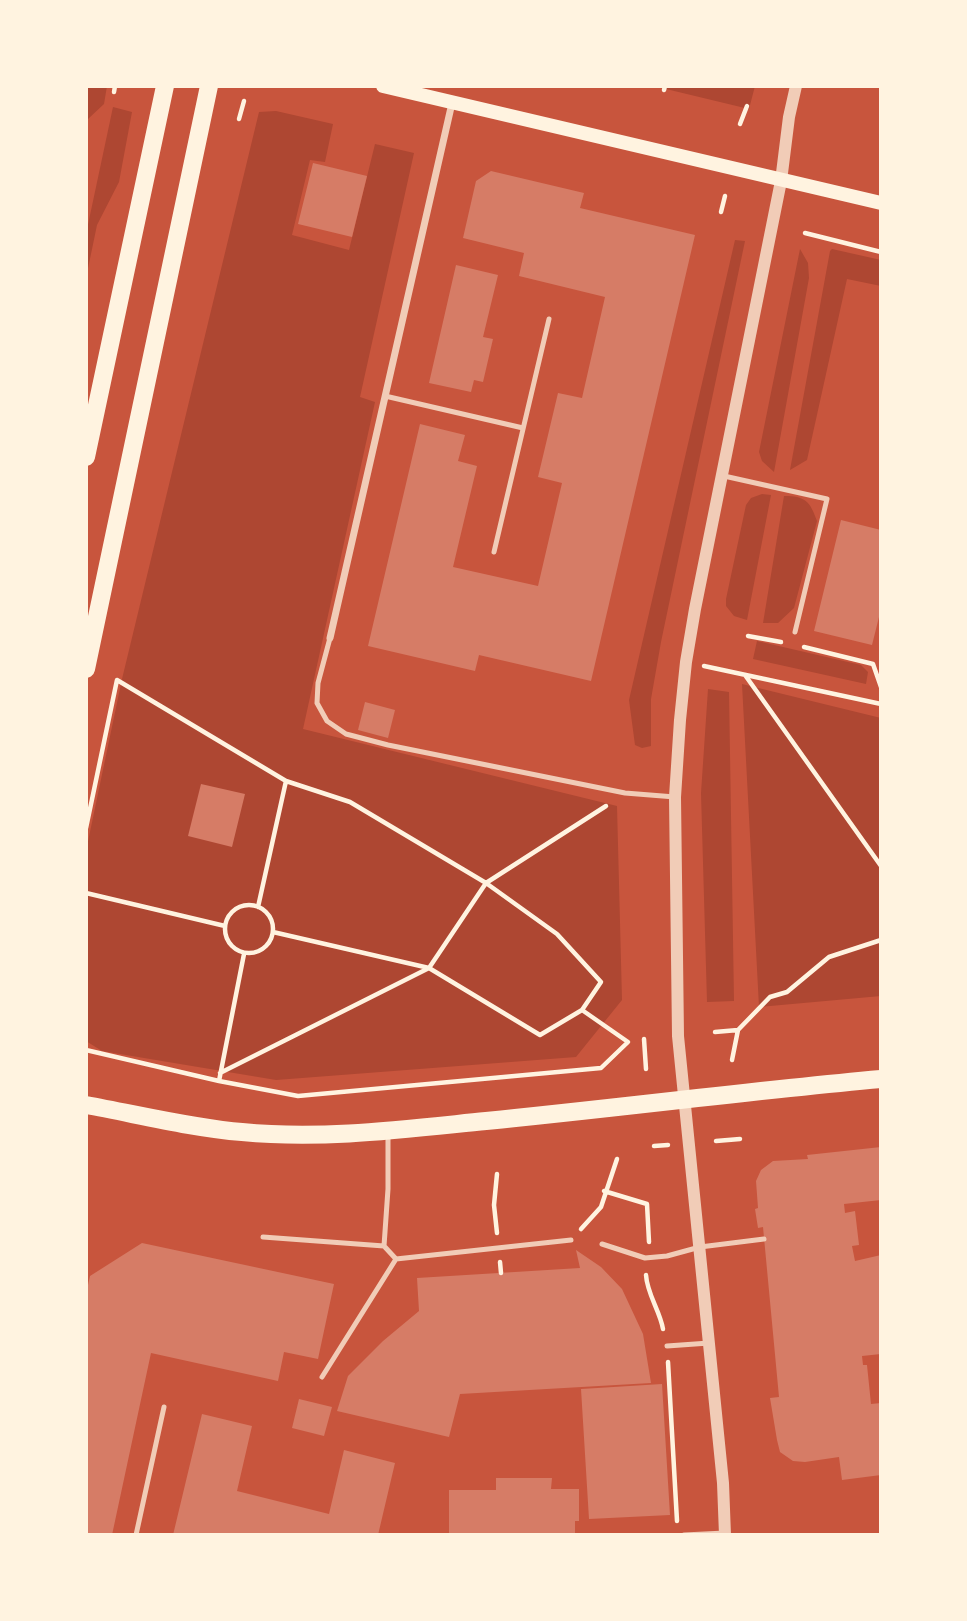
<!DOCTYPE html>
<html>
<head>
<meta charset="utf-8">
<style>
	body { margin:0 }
	#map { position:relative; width:967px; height:1621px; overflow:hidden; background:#c8553d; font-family:"Nunito Sans",sans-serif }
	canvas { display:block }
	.frame { position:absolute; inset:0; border:88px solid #fff3e0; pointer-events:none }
</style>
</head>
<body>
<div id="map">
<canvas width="967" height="1621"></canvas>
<div class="frame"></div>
</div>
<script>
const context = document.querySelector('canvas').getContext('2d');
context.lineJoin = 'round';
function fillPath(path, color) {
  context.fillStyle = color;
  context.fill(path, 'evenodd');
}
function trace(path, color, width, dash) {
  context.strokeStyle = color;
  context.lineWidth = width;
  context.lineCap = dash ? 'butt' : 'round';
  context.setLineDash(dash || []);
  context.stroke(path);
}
fillPath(new Path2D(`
	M 86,86 L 107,86 L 104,104 L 88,119 L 86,125 Z
	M 666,86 L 755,86 L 749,109 L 666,89 Z
	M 113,107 L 132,112 L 119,182 L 97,225 L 86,278 L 86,234 Z
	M 276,111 L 333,124 L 325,162 L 310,160 L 292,235 L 349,250 L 375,144 L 414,153 L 360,397 L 375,402 L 303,729 L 617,806 L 622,1000 L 576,1057 L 276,1080 L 102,1051 L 86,1041 L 86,851 L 122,679 L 259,112 Z
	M 735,240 L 745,241 L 661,642 L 651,699 L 651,746 L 642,748 L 635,745 L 629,700 Z
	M 800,249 L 808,263 L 809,278 L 774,472 L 762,461 L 759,452 Z
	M 832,249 L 881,260 L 881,286 L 847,279 L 807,460 L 790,470 L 830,251 Z
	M 762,494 L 771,495 L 747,620 L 734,616 L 726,606 L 726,599 L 746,505 L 751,498 Z
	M 784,496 C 805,496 810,501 817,521 L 794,608 L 778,623 L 763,623 Z
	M 757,641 L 861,665 L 868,672 L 866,684 L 753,659 Z
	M 742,684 L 881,718 L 881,996 L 759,1007 Z
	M 708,689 L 729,692 L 734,1001 L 707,1002 L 701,793 Z`), '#ae4732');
fillPath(new Path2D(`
	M 313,163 L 367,176 L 352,237 L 298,224 Z
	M 491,171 L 584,193 L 580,208 L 695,235 L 591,681 L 479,655 L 475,671 L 368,646 L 420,424 L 465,435 L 458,461 L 477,466 L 453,567 L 538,586 L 562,483 L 538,477 L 558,393 L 582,398 L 605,297 L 519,276 L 524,253 L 463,238 L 476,181 Z
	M 456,265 L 498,275 L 483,337 L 493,339 L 483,382 L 474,380 L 471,392 L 429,383 Z
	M 841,520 L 881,530 L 881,609 L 872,645 L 814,631 Z
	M 365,702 L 395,710 L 388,738 L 358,730 Z
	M 201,784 L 245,794 L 232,847 L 188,836 Z
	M 881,1147 L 881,1200 L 844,1204 L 845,1213 L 855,1211 L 859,1245 L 852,1246 L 855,1261 L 881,1255 L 881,1354 L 862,1356 L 863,1365 L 867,1365 L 871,1404 L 881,1403 L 881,1475 L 842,1480 L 839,1457 L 805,1462 L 793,1461 L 780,1452 L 777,1440 L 770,1398 L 779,1397 L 763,1227 L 758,1228 L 755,1209 L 758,1208 L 756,1181 L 761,1170 L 773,1161 L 808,1159 L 807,1155 Z
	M 142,1243 L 334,1284 L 318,1359 L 284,1352 L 278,1381 L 151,1353 L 112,1535 L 86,1535 L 86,1294 L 90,1276 Z
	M 576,1250 L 601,1267 L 622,1289 L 643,1334 L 651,1383 L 460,1394 L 449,1437 L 337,1411 L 348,1376 L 383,1341 L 419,1311 L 417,1278 L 580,1268 Z
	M 662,1384 L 670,1515 L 589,1519 L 581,1389 Z
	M 299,1399 L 332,1407 L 324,1436 L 292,1428 Z
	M 202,1414 L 252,1426 L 237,1491 L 329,1514 L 344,1450 L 395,1463 L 378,1535 L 173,1535 Z
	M 496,1478 L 552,1478 L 551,1489 L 579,1489 L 579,1521 L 575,1521 L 575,1535 L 449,1535 L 449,1490 L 496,1490 Z`), '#d67c66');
trace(new Path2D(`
	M 664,90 L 665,86
	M 114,92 L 115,86
	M 239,119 L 244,101
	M 740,124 L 747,106
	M 721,212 L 725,196
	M 805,233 L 881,252
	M 748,636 L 781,642
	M 804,647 L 873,664 L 881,687
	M 704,666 L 881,704
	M 745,675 L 881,866
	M 86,828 L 117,680 L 286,781 L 350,802 L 486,883 L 557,934 L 601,982 L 582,1010 L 540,1035 L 429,968 L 273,932
	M 86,893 L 225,926
	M225 929a24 24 0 1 1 48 0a24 24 0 1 1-48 0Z
	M 258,907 L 286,781
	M 715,1032 L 738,1030
	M 644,1039 L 646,1069
	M 86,1050 L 219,1081 L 298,1096 L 601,1068 L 628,1042 L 582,1010
	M 732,1060 L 738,1030 L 770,997 L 787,992 L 829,957 L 881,940
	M 220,1073 L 429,968 L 486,883 L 606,806
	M 219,1081 L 244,954
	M 716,1141 L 740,1139
	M 654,1146 L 668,1145
	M 497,1174 L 494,1205 L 497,1233
	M 604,1191 L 647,1204 L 649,1242
	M 581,1229 L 601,1207 L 617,1159
	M 500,1262 L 501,1273
	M 646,1275 C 647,1294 660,1311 663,1329
	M 668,1362 L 677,1521`), '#fff3e0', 4.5);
trace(new Path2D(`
	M 385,396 L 523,428
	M 724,476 L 827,499 L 795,632
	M 494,552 L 549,319
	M 330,638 L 318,683 L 317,703 L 327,721 L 346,734 L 388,745 L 625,793 L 675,797
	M 263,1237 L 384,1246 L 388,1189 L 388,1134
	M 602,1244 L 645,1258 L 667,1256 L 700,1247 L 764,1239
	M 384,1246 L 396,1259 L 571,1240
	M 667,1346 L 709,1343
	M 322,1377 L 396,1259
	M 136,1535 L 164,1407
	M 684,1535 L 725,1533`), '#f1ccb7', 5);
trace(new Path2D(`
	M 330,638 L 452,103`), '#f1ccb7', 7);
trace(new Path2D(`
	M 725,1535 L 723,1483 L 678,1036 L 675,797 L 680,720 L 686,662 L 695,609 L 781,181 L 789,117 L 796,86`), '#f1ccb7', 12);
trace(new Path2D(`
	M 383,86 L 881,203`), '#fff3e0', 14);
trace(new Path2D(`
	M 86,457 L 165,86
	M 86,669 L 209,86
	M 86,1105 C 136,1114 192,1128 242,1132 C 323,1140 406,1129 486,1121 C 618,1108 749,1091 881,1079`), '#fff3e0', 18);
</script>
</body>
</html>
